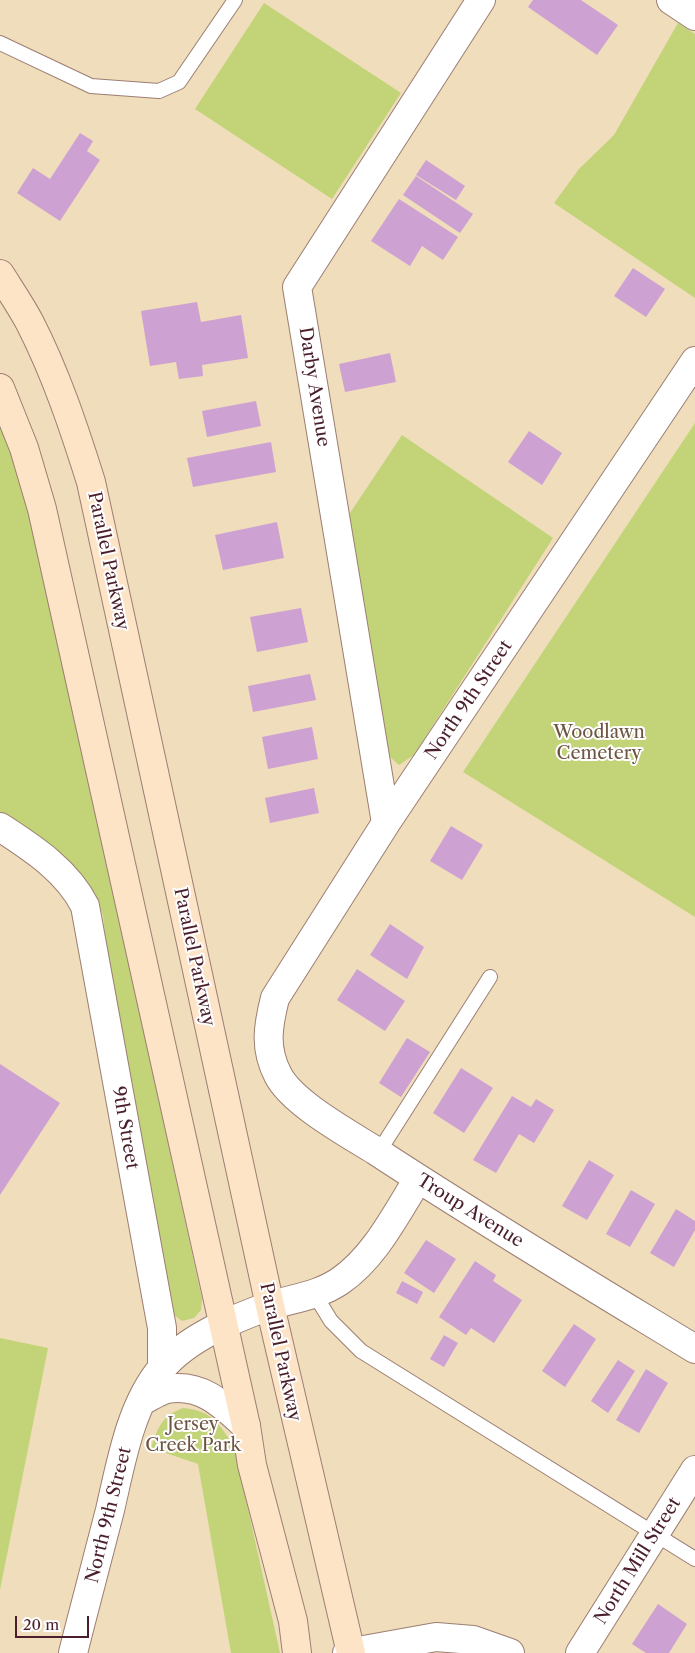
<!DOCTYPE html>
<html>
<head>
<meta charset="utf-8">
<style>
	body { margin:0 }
	#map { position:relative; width:695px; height:1653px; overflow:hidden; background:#efddbb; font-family:"Libre Caslon Text",serif }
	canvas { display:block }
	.scale { position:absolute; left:15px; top:1616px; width:74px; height:22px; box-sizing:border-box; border:2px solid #4a1f2b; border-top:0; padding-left:6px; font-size:15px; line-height:18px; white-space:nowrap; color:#4a1f2b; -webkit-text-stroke:4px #fff; paint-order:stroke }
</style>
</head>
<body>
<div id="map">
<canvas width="695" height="1653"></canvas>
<div class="scale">20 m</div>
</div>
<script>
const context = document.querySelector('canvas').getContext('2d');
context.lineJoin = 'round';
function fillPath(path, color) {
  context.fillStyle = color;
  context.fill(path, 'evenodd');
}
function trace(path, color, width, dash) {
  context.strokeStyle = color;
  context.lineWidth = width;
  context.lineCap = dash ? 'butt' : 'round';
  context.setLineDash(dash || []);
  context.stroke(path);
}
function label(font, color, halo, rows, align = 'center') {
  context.font = font + ' "Libre Caslon Text",serif';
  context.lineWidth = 4;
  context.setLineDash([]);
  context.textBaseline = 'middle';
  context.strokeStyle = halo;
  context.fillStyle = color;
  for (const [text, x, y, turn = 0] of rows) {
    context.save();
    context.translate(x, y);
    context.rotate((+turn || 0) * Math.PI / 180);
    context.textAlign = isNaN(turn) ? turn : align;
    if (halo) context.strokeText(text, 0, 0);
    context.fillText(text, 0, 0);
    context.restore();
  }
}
fillPath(new Path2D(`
	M 264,3 L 401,93 L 332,199 L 195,109 Z
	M 678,23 L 695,34 L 695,298 L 554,203 L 579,169 L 614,135 Z
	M 0,418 L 36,537 L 202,1299 L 201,1310 L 194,1318 L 182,1321 L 174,1315 L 107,951 L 103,916 L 95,893 L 67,868 L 0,820 Z
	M 695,423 L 695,917 L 463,772 Z
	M 402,435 L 553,538 L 414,755 L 399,765 L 390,757 L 346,519 Z
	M 0,1338 L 48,1348 L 0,1590 Z
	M 183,1408 C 213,1411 218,1423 234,1446 L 280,1653 L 231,1653 L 198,1464 L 151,1448 C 158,1427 162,1416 183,1408 Z`), '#c2d477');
fillPath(new Path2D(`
	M 533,0 L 581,0 L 618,25 L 597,55 L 528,7 Z
	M 80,133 L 93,141 L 87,151 L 100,160 L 60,221 L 17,193 L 33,168 L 50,179 Z
	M 426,160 L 465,186 L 456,200 L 416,175 Z
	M 416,176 L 473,214 L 460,233 L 403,195 Z
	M 399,199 L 458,237 L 443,260 L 422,246 L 410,266 L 371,241 Z
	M 633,268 L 665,289 L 646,317 L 614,296 Z
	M 197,302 L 201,322 L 241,315 L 248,358 L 202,365 L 203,376 L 179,379 L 176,362 L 150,366 L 141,311 Z
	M 390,353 L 396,382 L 345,392 L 339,364 Z
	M 256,401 L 261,426 L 207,437 L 202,411 Z
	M 529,431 L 562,453 L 542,485 L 508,462 Z
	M 271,442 L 276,472 L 193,487 L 187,458 Z
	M 277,522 L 284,558 L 223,570 L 215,535 Z
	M 301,608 L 308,642 L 257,652 L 250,617 Z
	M 310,674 L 316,700 L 253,712 L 248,686 Z
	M 312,727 L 318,759 L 268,769 L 262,737 Z
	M 314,788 L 319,813 L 270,823 L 265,798 Z
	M 451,826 L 483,845 L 462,880 L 430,861 Z
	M 390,924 L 424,947 L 407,979 L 370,955 Z
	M 357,969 L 405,1001 L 385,1031 L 337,1000 Z
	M 407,1038 L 430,1052 L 401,1097 L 379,1083 Z
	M 0,1064 L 60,1103 L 0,1195 Z
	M 461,1068 L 493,1088 L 464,1133 L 433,1113 Z
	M 512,1096 L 531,1107 L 536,1099 L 554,1110 L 534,1143 L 519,1134 L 496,1173 L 473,1160 Z
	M 589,1160 L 614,1175 L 587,1220 L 562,1206 Z
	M 631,1190 L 655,1204 L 630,1247 L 606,1234 Z
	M 676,1209 L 695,1221 L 695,1230 L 674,1267 L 650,1253 Z
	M 426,1240 L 456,1259 L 434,1293 L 404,1273 Z
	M 475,1261 L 496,1275 L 493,1281 L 522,1300 L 494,1343 L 471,1328 L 466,1335 L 439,1317 Z
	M 402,1281 L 423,1292 L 417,1304 L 396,1293 Z
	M 574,1324 L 596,1339 L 565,1387 L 542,1371 Z
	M 444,1335 L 458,1343 L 444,1367 L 430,1359 Z
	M 618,1360 L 635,1371 L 608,1413 L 591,1401 Z
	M 646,1369 L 668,1383 L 639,1433 L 616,1420 Z
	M 658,1604 L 687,1624 L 669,1653 L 646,1653 L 632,1644 Z`), '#cea1d3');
const service = new Path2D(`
	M 0,43 L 91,86 L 159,91 L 179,82 L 235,0
	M 378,1153 L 490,977
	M 315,1295 L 331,1321 L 361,1351 L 695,1559`);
const minor = new Path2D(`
	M 671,0 L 695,16
	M 695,361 L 386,823 L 275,998 C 268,1026 264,1048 278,1075 C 292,1103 349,1134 376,1151 C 481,1220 588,1284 695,1349
	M 386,823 L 297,287 L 481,0
	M 0,827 C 32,848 67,870 85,906 L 162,1328 L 162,1368
	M 142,1401 C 150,1397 159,1391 167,1389 C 201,1383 222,1404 246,1426
	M 73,1653 C 85,1605 98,1557 110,1510 C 121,1463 130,1406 162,1368 C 187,1338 233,1319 269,1306 C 294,1298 318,1296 340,1281 C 375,1257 396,1214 418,1179
	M 347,1653 L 436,1637 L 473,1640 L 510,1653
	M 580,1653 L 695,1470`);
const secondary = new Path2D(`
	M 0,274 C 10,290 21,306 30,323 C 56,374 74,428 91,482 L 270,1306 L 351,1653
	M 0,388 L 24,448 L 42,509 L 246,1426 L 252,1465 L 293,1621 L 297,1653`);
trace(service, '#9c7e73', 16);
trace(minor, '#9c7e73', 30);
trace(secondary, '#9c7e73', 30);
trace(service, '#fff', 14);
trace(minor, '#fff', 28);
trace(secondary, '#fee4c6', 28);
label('18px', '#4a1f2b', '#fff', [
	["Darby Avenue",314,387,81],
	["Parallel Parkway",108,561,78],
	["North 9th Street",469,700,-56],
	["Parallel Parkway",194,957,78],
	["9th Street",125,1128,80],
	["Troup Avenue",470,1211,32],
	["Parallel Parkway",280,1352,78],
	["North 9th Street",109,1515,-76],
	["North Mill Street",638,1561,-58]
]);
label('18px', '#6e5542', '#fff', [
	["Woodlawn",599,733],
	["Cemetery",599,754],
	["Jersey",193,1425],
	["Creek Park",193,1446]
]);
</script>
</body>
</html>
